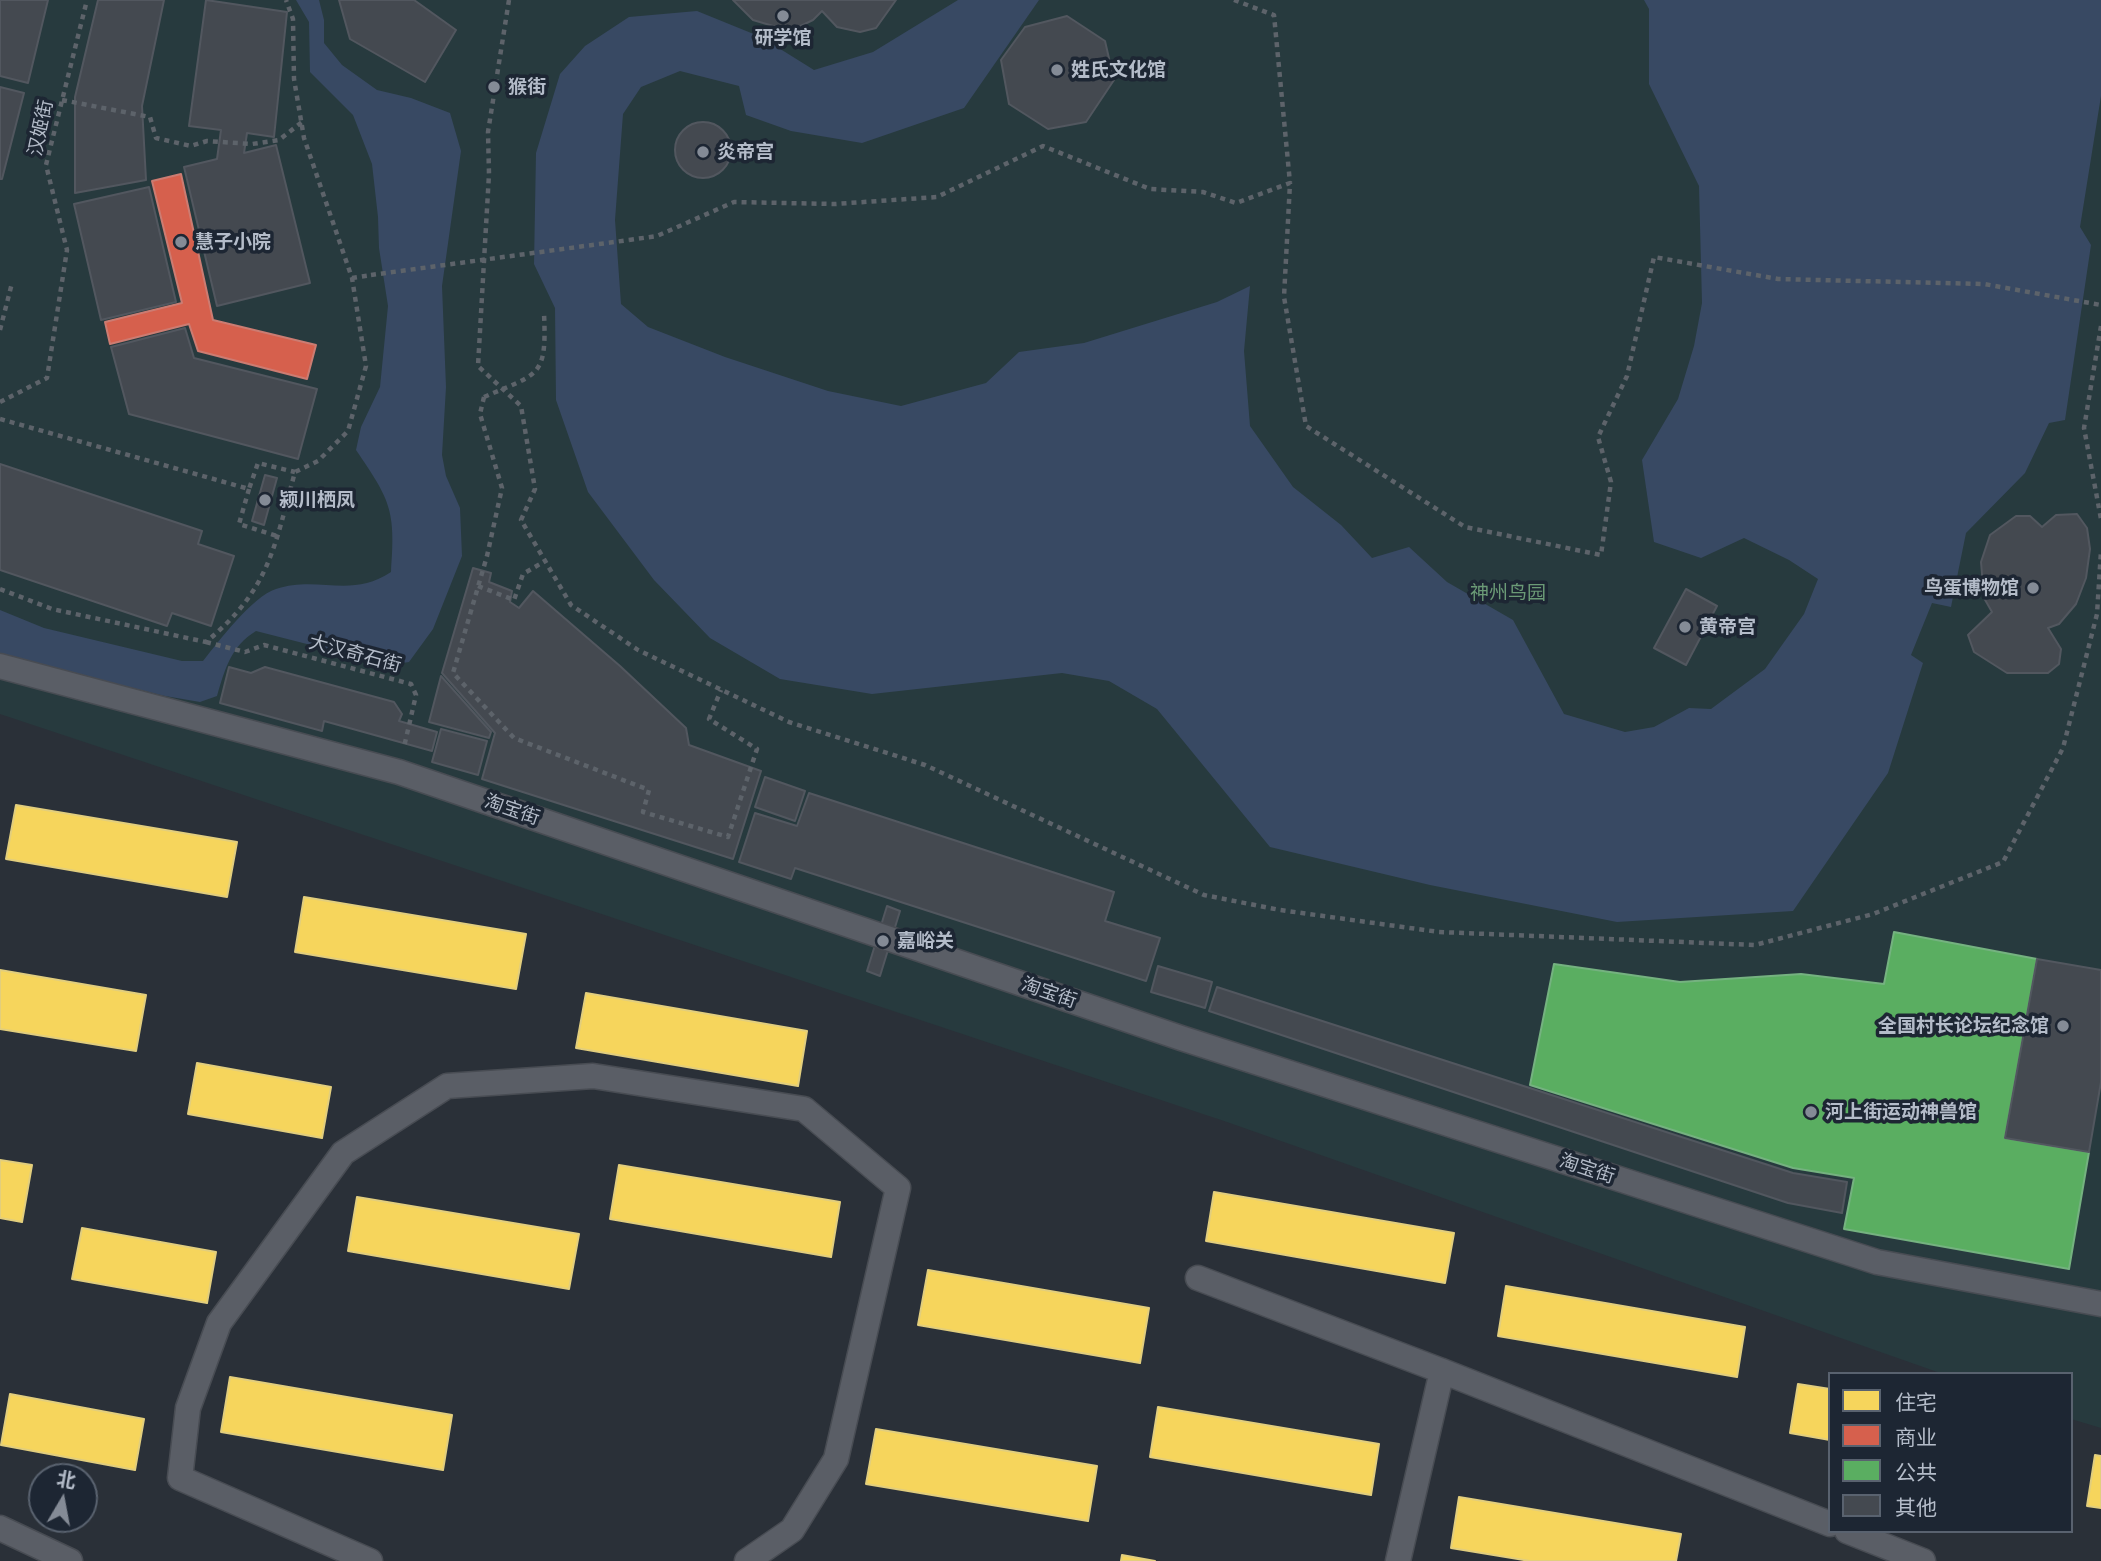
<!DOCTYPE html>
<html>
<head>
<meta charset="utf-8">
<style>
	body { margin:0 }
	#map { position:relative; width:2101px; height:1561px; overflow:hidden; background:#2a3038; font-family:Raleway,"Noto Sans SC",sans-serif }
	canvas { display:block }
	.legend { position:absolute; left:1828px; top:1372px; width:245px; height:161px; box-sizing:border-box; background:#1d2633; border:2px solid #59626f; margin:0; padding:9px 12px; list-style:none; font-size:21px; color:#b4bcc9 }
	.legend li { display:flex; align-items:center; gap:14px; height:35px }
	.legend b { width:35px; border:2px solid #59626f }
	.north { position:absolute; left:28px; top:1463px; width:70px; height:70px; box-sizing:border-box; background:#1d2633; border:2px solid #59626f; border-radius:50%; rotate:10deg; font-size:19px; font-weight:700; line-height:28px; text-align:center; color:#b4bcc9 }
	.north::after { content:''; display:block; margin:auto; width:24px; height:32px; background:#848b96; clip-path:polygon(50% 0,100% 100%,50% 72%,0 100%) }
</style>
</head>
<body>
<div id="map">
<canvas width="2101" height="1561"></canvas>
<ul class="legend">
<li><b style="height:19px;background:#f6d55c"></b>住宅</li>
<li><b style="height:19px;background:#d6604d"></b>商业</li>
<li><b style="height:19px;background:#5aae61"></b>公共</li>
<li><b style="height:19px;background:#444950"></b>其他</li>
</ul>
<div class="north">北</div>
</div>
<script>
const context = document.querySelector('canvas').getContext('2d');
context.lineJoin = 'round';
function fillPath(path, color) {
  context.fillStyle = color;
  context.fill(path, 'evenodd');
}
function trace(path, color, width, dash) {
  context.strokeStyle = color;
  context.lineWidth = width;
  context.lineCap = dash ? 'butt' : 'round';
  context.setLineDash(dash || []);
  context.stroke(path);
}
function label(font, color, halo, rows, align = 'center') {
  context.font = font + ' Raleway,"Noto Sans SC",sans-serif';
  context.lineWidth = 7;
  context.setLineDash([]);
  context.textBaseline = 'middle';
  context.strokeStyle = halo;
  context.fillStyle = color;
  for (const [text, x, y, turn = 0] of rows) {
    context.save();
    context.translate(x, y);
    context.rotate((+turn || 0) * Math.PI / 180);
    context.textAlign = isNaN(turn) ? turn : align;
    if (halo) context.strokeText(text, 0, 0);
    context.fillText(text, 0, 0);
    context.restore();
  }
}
fillPath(new Path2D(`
	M 0,0 L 2101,0 L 2101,1428 L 2071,1419 L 2071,1374 L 1943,1374 L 1227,1122 L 0,714 Z`), '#273a3e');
fillPath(new Path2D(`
	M 296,0 L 319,0 L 324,20 L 324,43 L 342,65 L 377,90 L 411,98 L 450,113 L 461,151 L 442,286 L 446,387 L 442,455 L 446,476 L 460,508 L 462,556 L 433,629 L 409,662 L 389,665 L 256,631 C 231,646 225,669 217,696 L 200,702 L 165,696 L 0,655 L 0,610 L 44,628 L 182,661 L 203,661 C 218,642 253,596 276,589 C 318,575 351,599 391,572 C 396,509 390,500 356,450 L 361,427 L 380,387 L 388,306 L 379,248 L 378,217 L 372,164 L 353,115 L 310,72 L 309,22 Z
	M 958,0 L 1039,0 L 964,108 L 862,143 L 791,131 L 746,115 L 739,86 L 680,71 L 641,87 L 623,114 L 615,220 L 621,304 L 648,327 L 725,357 L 828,391 L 901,406 L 986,383 L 1019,352 L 1084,343 L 1217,302 L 1250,286 L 1244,351 L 1250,426 L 1293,487 L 1341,525 L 1372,558 L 1409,547 L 1447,582 L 1513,620 L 1564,714 L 1625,732 L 1654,727 L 1689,708 L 1711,709 L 1765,669 L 1804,614 L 1818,579 L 1789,560 L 1744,538 L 1701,558 L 1654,542 L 1642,460 L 1678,399 L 1694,346 L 1702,303 L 1699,186 L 1649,84 L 1649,9 L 1644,0 L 2101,0 L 2101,96 L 2080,227 L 2091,245 L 2065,420 L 2049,423 L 2025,473 L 1966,533 L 1951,607 L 1932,603 L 1911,655 L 1923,663 L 1888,773 L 1793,911 L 1617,922 L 1430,885 L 1270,847 L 1157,709 L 1109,681 L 1062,673 L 872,694 L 780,679 L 710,638 L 654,580 L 588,492 L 556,400 L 555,308 L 534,264 L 536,153 L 560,74 L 585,46 L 629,17 L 697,11 L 761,37 L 814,70 L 873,52 Z`), '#384963');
const homes = new Path2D(`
	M 16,805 L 237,842 L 227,897 L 6,859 Z
	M 304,897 L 526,934 L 516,989 L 295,952 Z
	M 0,970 L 146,995 L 136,1051 L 0,1029 Z
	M 586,993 L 807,1031 L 798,1086 L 576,1048 Z
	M 197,1063 L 331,1087 L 322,1138 L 188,1114 Z
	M 0,1160 L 32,1165 L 22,1222 L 0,1218 Z
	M 619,1165 L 840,1202 L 831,1257 L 610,1219 Z
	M 1214,1192 L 1454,1233 L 1445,1283 L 1206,1241 Z
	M 357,1197 L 579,1234 L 569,1289 L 348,1251 Z
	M 82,1228 L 216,1252 L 207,1303 L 72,1279 Z
	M 928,1270 L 1149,1308 L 1140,1363 L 918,1325 Z
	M 1506,1286 L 1745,1327 L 1737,1377 L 1498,1336 Z
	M 230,1377 L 452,1415 L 443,1470 L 221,1432 Z
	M 1798,1384 L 1830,1389 L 1830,1440 L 1790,1433 Z
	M 10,1394 L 144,1419 L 135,1470 L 1,1445 Z
	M 1158,1407 L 1379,1444 L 1371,1495 L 1150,1457 Z
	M 876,1429 L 1097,1466 L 1088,1521 L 866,1484 Z
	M 2095,1455 L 2101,1456 L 2101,1508 L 2087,1506 Z
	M 1459,1497 L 1681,1534 L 1676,1561 L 1530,1561 L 1451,1548 Z
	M 1122,1555 L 1155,1561 L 1121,1561 Z`);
fillPath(homes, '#f6d55c');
trace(homes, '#e2ce7d', 2);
const shops = new Path2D(`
	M 181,174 L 213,320 L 316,345 L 307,379 L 198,351 L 189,324 L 110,344 L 105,322 L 182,303 L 152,181 Z`);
fillPath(shops, '#d6604d');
trace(shops, '#cc7c72', 2);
const public = new Path2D(`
	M 1894,932 L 2037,959 L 2005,1138 L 2089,1152 L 2069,1269 L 1844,1229 L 1854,1178 L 1793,1168 L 1530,1085 L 1554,964 L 1680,982 L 1801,974 L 1884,984 Z`);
fillPath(public, '#5aae61');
trace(public, '#75b280', 2);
const building = new Path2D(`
	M 0,0 L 48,0 L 28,83 L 0,76 Z
	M 98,0 L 164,0 L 142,106 L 146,180 L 75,193 L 75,97 Z
	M 206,0 L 287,12 L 274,137 L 247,133 L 244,153 L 276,145 L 310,283 L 217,306 L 184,167 L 217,159 L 221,130 L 189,126 Z
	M 339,0 L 414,0 L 456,30 L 425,82 L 350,39 Z
	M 733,0 L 896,0 L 876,28 L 860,32 L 837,27 L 822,11 L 813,20 L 790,31 L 753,20 Z
	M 1067,16 L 1105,41 L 1114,80 L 1086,122 L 1048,129 L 1009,104 L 1001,60 L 1025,27 Z
	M 0,87 L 24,93 L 2,179 L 0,179 Z
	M675 150a28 28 0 1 1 56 0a28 28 0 1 1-56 0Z
	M 149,187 L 176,302 L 101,320 L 74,204 Z
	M 185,328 L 194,358 L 317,389 L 298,459 L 129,414 L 111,347 Z
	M 0,464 L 202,531 L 198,544 L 234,556 L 211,626 L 172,613 L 167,626 L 0,570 Z
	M 265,475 L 277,478 L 264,525 L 252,521 Z
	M 2077,514 L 2087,528 L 2090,549 L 2086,578 L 2076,604 L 2059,624 L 2048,628 L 2061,649 L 2059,664 L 2048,673 L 2007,673 L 1974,652 L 1968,635 L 1992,612 L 1984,598 L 1981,562 L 1990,535 L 2016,516 L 2030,516 L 2042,527 L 2056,515 Z
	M 473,568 L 491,573 L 489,582 L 512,591 L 510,602 L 519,608 L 533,591 L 620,666 L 686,728 L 689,745 L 761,771 L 733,859 L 482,779 L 495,733 L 442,673 Z
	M 1686,589 L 1717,606 L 1686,665 L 1654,648 Z
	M 229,667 L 251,673 L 265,667 L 394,702 L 402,714 L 399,721 L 437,732 L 432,751 L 324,721 L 322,731 L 220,703 Z
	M 441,676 L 491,732 L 489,738 L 429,722 Z
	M 441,729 L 487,741 L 478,775 L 432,762 Z
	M 765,777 L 805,791 L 795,821 L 755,807 Z
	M 809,793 L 1114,892 L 1105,921 L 1160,938 L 1146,981 L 795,868 L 791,879 L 739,862 L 755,813 L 797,826 Z
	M 887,906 L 900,911 L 880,976 L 867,971 Z
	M 2037,959 L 2101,970 L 2101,1082 L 2089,1152 L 2005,1138 Z
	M 1158,966 L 1212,982 L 1205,1008 L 1151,992 Z
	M 1217,987 L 1793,1173 L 1847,1182 L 1842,1213 L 1788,1203 L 1209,1011 Z`);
fillPath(building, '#444950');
trace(building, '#52575f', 2);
const minor = new Path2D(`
	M 0,666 L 399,772 L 1181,1038 L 1877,1262 L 2101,1304
	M 1198,1278 L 1442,1371
	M 0,1528 L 70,1561
	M 1847,1531 L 1923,1561
	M 370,1561 L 180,1478 L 188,1408 L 219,1323 L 343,1153 L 447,1086 L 593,1076 L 804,1109 L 898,1188 L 836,1459 L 792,1530 L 747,1561
	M 1398,1561 L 1442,1371 L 1830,1524`);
trace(minor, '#484c53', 27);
trace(new Path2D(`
	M 509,0 L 488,132 L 489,174 L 478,366 L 521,406 L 535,489 L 521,520 L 571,605 L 638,650 L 789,722 L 925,765 L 1204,895 L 1280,910 L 1439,932 L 1755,945 L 1873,914 L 2003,862 L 2063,748 L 2097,614 L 2101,551
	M 1234,0 L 1274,15 L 1290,183
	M 62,100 L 150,117 L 156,138 L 191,146 L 207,141 L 252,144 L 279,140 L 302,122
	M 629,240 L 657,236 L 734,202 L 835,204 L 937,197 L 1043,146 L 1150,189 L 1203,192 L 1236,203 L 1290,183 L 1284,297 L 1306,426 L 1465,527 L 1601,555 L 1611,482 L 1598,437 L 1627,376 L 1654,257 L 1778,279 L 1984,284 L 2101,305
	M 352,278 L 371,275
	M 2101,326 L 2084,428 L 2101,519
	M 0,330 L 12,283
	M 484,397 L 480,414 L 502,488 L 487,556 L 453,673 L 514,738 L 649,790 L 643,812 L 728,837 L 757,749 L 709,719 L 721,690
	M 0,402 L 47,378 L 67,250 L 46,165 L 87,0
	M 0,419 L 249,489 L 258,463 L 295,472
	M 249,489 L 239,524 L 277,536
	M 478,586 L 514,600 L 523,574 L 545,561
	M 0,589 L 52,609 L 206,642 C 270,589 274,548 295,472 L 318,461 L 348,431 L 366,366 L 352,278 L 304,138 L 294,79 L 293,19 L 286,0
	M 206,642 L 245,652 L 264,645 L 411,684 L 416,695 L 404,747`), '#5d636a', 4.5, [5, 5]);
trace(minor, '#5a5e66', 24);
trace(new Path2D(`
	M 371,275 L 629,240
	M 484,397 C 539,373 547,378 544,313`), '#5d636a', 4.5, [5, 5]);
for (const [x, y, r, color] of [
	[783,16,7,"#848b96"],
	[1057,70,7,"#848b96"],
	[494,87,7,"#848b96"],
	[703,152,7,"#848b96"],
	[181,242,7,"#848b96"],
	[265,500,7,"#848b96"],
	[2033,588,7,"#848b96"],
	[1685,627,7,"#848b96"],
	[883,941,7,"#848b96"],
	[2063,1026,7,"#848b96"],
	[1811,1112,7,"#848b96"]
]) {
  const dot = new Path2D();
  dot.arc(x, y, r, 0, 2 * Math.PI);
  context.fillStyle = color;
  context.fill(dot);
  trace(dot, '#1d2633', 2.5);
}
label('bold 19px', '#b4bcc9', '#1d2633', [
	["研学馆",783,38,"center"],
	["姓氏文化馆",1071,70],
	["猴街",508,87],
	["炎帝宫",717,152],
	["慧子小院",195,242],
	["颍川栖凤",279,500],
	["鸟蛋博物馆",2019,588,"right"],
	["黄帝宫",1699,627],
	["嘉峪关",897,941],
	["全国村长论坛纪念馆",2049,1026,"right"],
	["河上街运动神兽馆",1825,1112]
], 'left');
label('19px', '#b4bcc9', '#1d2633', [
	["汉姬街",41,128,-78],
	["大汉奇石街",355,654,15],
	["淘宝街",512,810,19],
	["淘宝街",1049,993,19],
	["淘宝街",1587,1169,18]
]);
label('19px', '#6b9a76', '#1d2633', [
	["神州鸟园",1508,593]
]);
</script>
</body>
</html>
